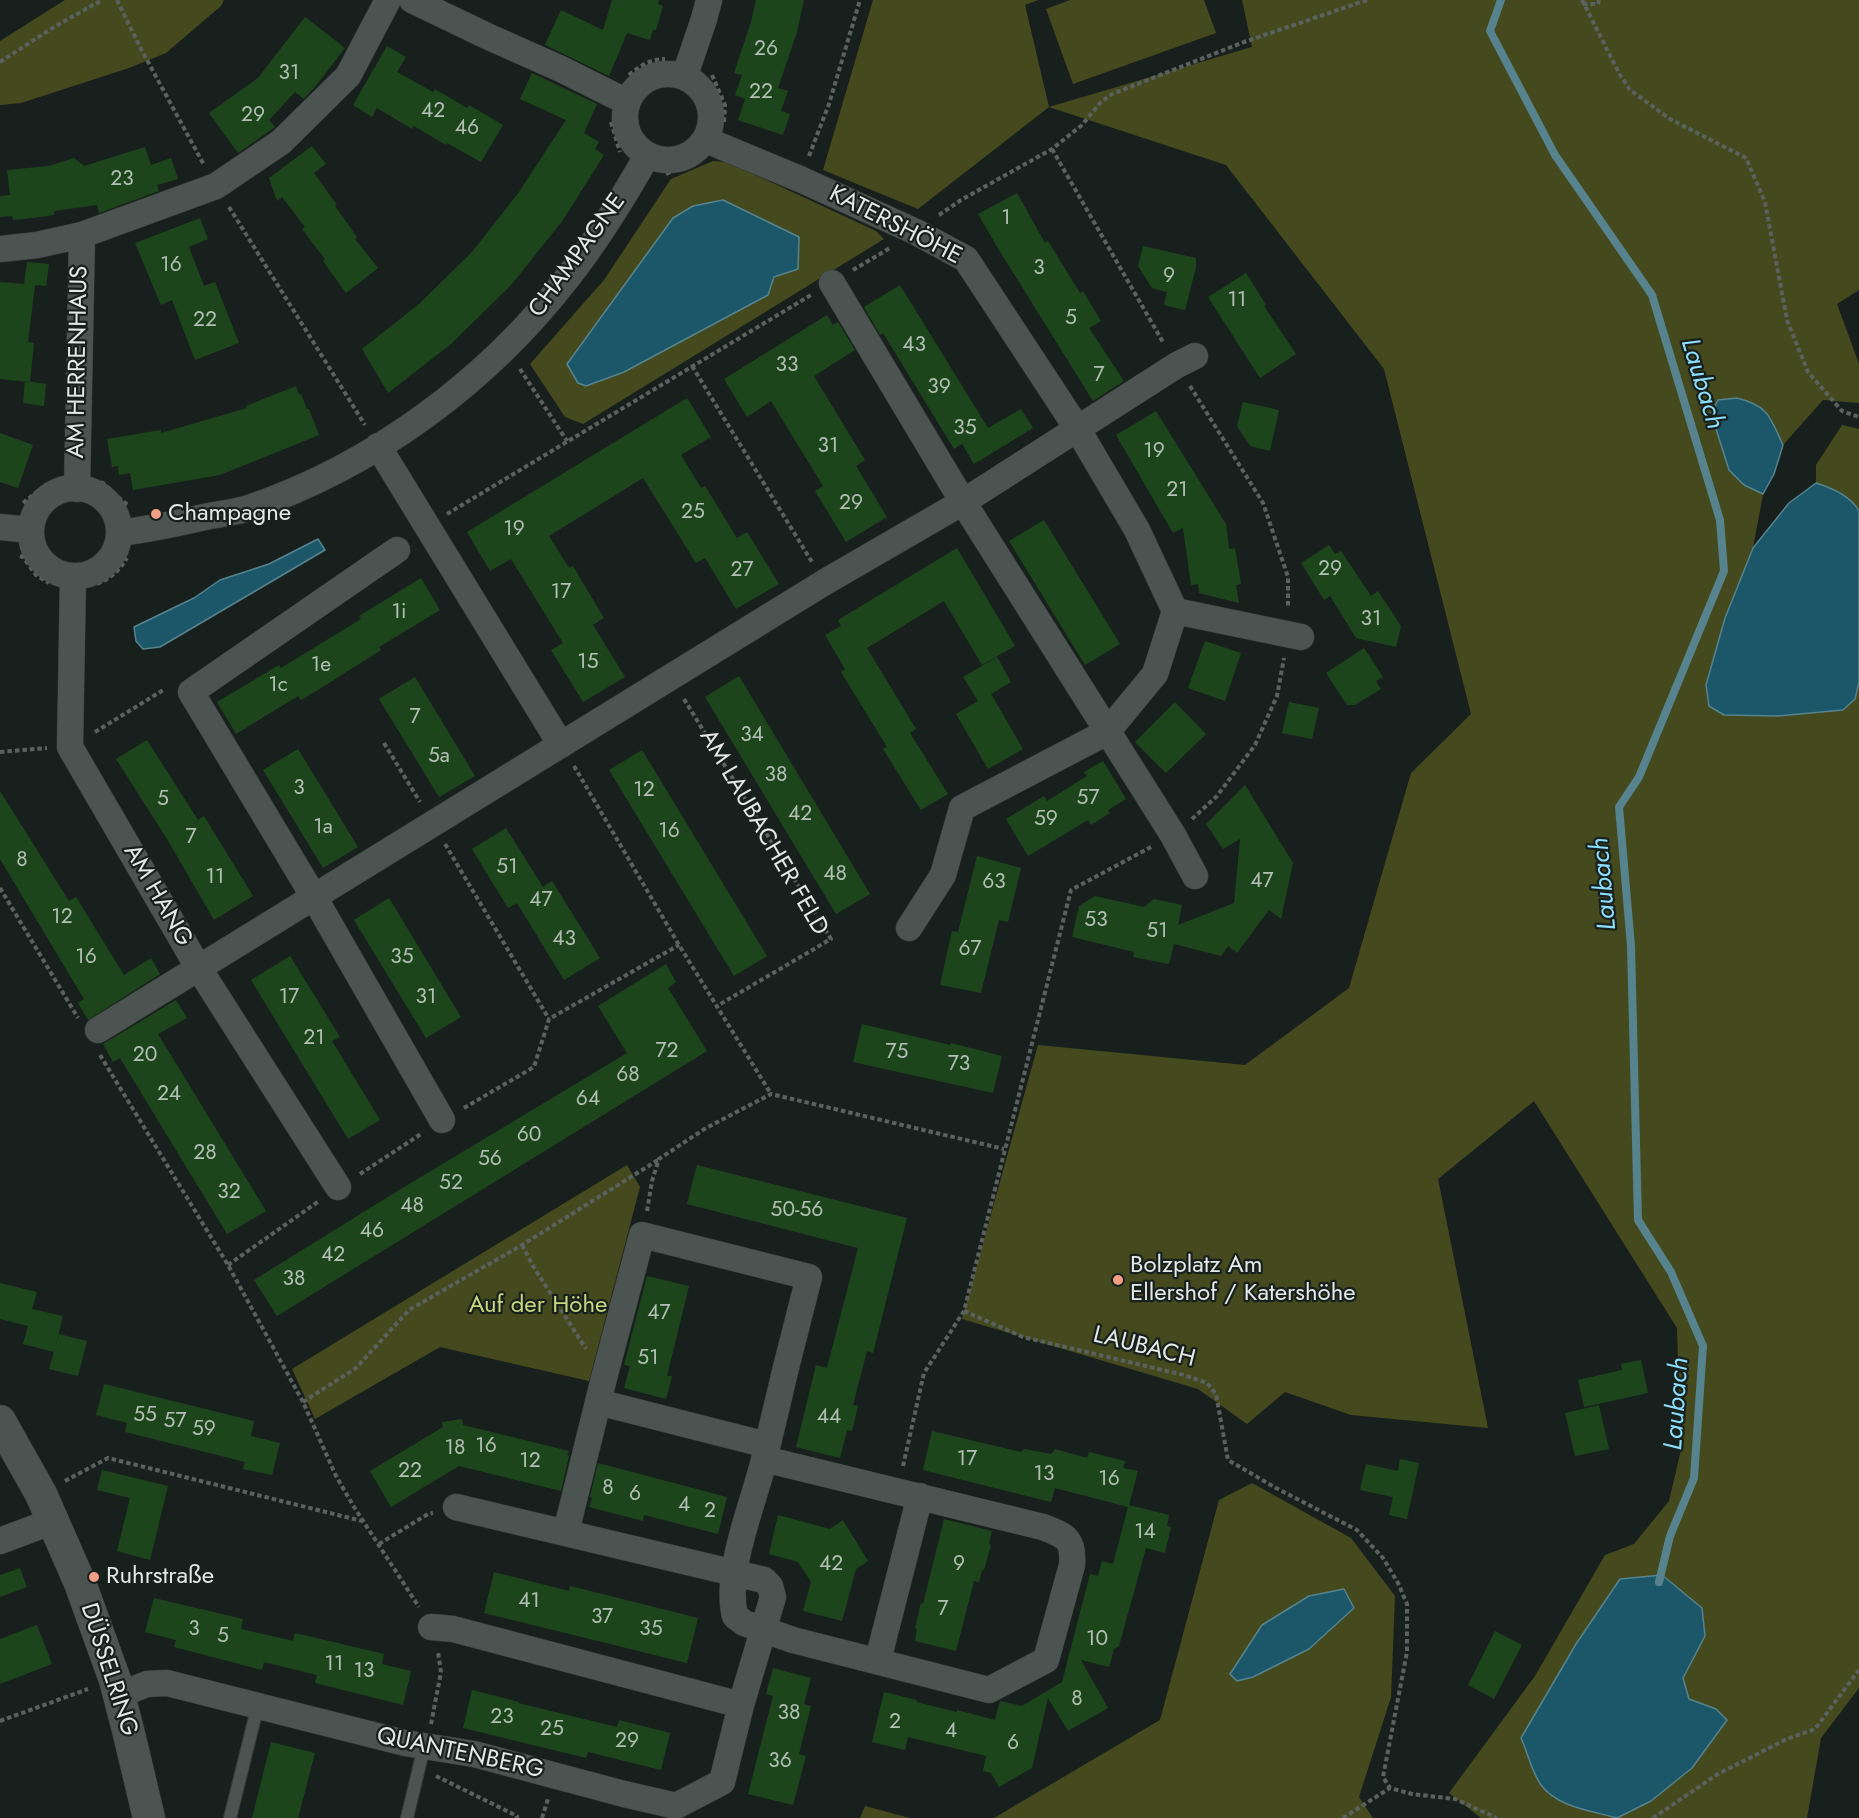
<!DOCTYPE html>
<html>
<head>
<meta charset="utf-8">
<style>
	body { margin:0 }
	canvas { display:block; background:#18201d }
</style>
</head>
<body>
<canvas width="1859" height="1818"></canvas>
<script>
const context = document.querySelector('canvas').getContext('2d');
context.lineJoin = 'round';
function fillPath(path, color) {
  context.fillStyle = color;
  context.fill(path, 'evenodd');
}
function trace(path, color, width, dash) {
  context.strokeStyle = color;
  context.lineWidth = width;
  context.lineCap = dash ? 'butt' : 'round';
  context.setLineDash(dash || []);
  context.stroke(path);
}
function label(font, color, halo, rows, align = 'center') {
  context.font = font + ' Jost,sans-serif';
  context.lineWidth = 4.5;
  context.setLineDash([]);
  context.textBaseline = 'middle';
  context.strokeStyle = halo;
  context.fillStyle = color;
  for (const [text, x, y, turn = 0] of rows) {
    context.save();
    context.translate(x, y);
    context.rotate((+turn || 0) * Math.PI / 180);
    context.textAlign = isNaN(turn) ? turn : align;
    if (halo) context.strokeText(text, 0, 0);
    context.fillText(text, 0, 0);
    context.restore();
  }
}
fillPath(new Path2D(`
	M 65,0 L 224,0 L 221,6 L 166,53 L 129,68 L 21,103 L 0,105 L 0,41 Z
	M 873,0 L 1038,0 L 1025,5 L 1049,107 L 1252,47 L 1242,0 L 1859,0 L 1859,290 L 1837,304 L 1859,364 L 1859,403 L 1823,400 L 1783,445 L 1770,416 L 1744,485 L 1763,494 L 1753,548 L 1725,618 L 1706,685 L 1709,706 L 1724,715 L 1778,716 L 1855,699 L 1859,682 L 1859,1688 L 1821,1738 L 1807,1818 L 1481,1818 L 1449,1793 L 1535,1676 L 1605,1555 L 1634,1544 L 1669,1501 L 1681,1450 L 1677,1328 L 1534,1101 L 1438,1179 L 1488,1428 L 1351,1415 L 1285,1392 L 1247,1424 L 1198,1389 L 962,1319 L 1038,1045 L 1245,1065 L 1349,988 L 1411,773 L 1471,714 L 1384,369 L 1226,165 L 1049,107 L 918,209 L 823,170 ZM 1702,1608 L 1705,1636 L 1683,1678 L 1689,1700 L 1716,1709 L 1651,1801 L 1617,1818 L 1560,1801 L 1530,1764 L 1526,1749 L 1521,1738 Z
	M 1070,0 L 1204,0 L 1216,33 L 1073,84 L 1046,9 Z
	M 713,161 L 728,162 L 876,231 L 884,239 L 583,424 L 565,417 L 530,364 L 604,280 L 671,179 Z
	M 1842,425 L 1859,429 L 1859,511 C 1851,496 1832,488 1816,483 L 1816,465 Z
	M 627,1165 L 640,1187 L 589,1381 L 440,1347 L 315,1419 L 292,1369 Z
	M 1252,1483 L 1351,1538 L 1395,1596 L 1391,1697 L 1359,1797 L 1373,1818 L 994,1818 L 1160,1720 L 1219,1500 Z
	M 865,1806 L 910,1818 L 860,1818 Z`), '#444a1d');
const water = new Path2D(`
	M 723,200 L 799,237 L 798,269 L 774,277 L 768,295 L 624,372 L 586,386 L 578,383 L 567,364 L 673,218 L 693,206 Z
	M 1737,398 C 1769,406 1770,417 1783,445 L 1774,474 L 1763,494 L 1744,485 L 1729,470 L 1711,413 L 1718,400 Z
	M 1816,483 C 1832,488 1851,496 1859,511 L 1859,682 L 1855,699 L 1843,710 L 1778,716 L 1724,715 L 1709,706 L 1706,685 L 1725,618 L 1753,548 L 1789,503 Z
	M 318,539 L 325,550 L 160,647 L 143,649 L 136,641 L 134,627 L 194,598 L 220,580 L 269,564 Z
	M 1662,1575 L 1702,1608 L 1705,1636 L 1683,1678 L 1689,1699 L 1716,1709 L 1727,1720 L 1692,1768 L 1651,1801 L 1617,1818 C 1592,1811 1557,1807 1541,1785 C 1531,1771 1528,1753 1521,1738 L 1576,1644 L 1620,1579 Z
	M 1344,1589 L 1354,1608 L 1309,1649 L 1253,1677 L 1237,1681 L 1230,1674 L 1262,1625 L 1309,1596 Z`);
fillPath(water, '#1b5769');
trace(water, '#57838f', 1.5);
trace(new Path2D(`
	M 1501,0 L 1490,31 L 1555,155 L 1652,295 L 1720,520 L 1724,571 L 1639,777 L 1619,807 L 1631,946 L 1638,1220 L 1671,1272 L 1703,1346 L 1694,1478 L 1670,1536 L 1659,1582`), '#57838f', 8);
fillPath(new Path2D(`
	M 612,0 L 659,0 L 658,4 L 663,6 L 656,30 L 653,30 L 650,40 L 627,33 L 609,76 L 545,45 L 561,10 L 603,30 Z
	M 756,0 L 804,0 L 797,32 L 778,88 L 788,91 L 781,111 L 790,114 L 783,135 L 738,120 L 745,99 L 735,95 L 742,75 L 734,73 L 751,22 Z
	M 305,17 L 345,48 L 314,88 L 304,99 L 295,92 L 269,120 L 275,127 L 271,130 L 238,153 L 209,113 L 258,78 Z
	M 387,46 L 406,57 L 397,72 L 433,92 L 435,89 L 467,108 L 469,105 L 503,125 L 481,162 L 447,143 L 446,145 L 414,126 L 412,129 L 377,108 L 372,117 L 353,105 Z
	M 532,73 L 597,104 L 584,133 L 599,142 L 595,149 L 604,155 L 563,220 L 512,284 L 451,344 L 388,393 L 362,349 L 419,304 L 472,252 L 519,192 L 566,120 L 520,99 Z
	M 312,146 L 326,164 L 314,173 L 337,205 L 335,206 L 357,237 L 355,239 L 378,268 L 346,293 L 323,261 L 325,259 L 302,229 L 305,227 L 282,197 L 277,201 L 269,178 Z
	M 145,147 L 151,165 L 171,158 L 178,179 L 157,185 L 159,191 L 99,213 L 97,205 L 54,211 L 54,215 L 33,218 L 13,220 L 12,216 L 0,217 L 0,196 L 10,195 L 7,170 L 49,166 L 74,158 L 84,166 Z
	M 1017,193 L 1045,243 L 1048,241 L 1080,293 L 1083,291 L 1101,321 L 1089,328 L 1124,381 L 1093,401 L 996,245 L 978,214 Z
	M 200,218 L 208,239 L 189,247 L 204,286 L 215,282 L 239,343 L 195,360 L 172,300 L 161,305 L 135,243 Z
	M 1143,246 L 1196,258 L 1196,267 L 1185,310 L 1164,305 L 1167,292 L 1152,288 L 1138,266 Z
	M 27,262 L 49,264 L 46,286 L 35,285 L 28,342 L 34,343 L 30,382 L 0,379 L 0,282 L 24,284 Z
	M 1246,273 L 1266,305 L 1264,306 L 1296,354 L 1260,378 L 1208,297 Z
	M 900,285 L 988,428 L 1021,409 L 1033,428 L 974,464 L 962,444 L 954,449 L 883,333 L 880,335 L 864,307 Z
	M 827,315 L 833,325 L 838,322 L 855,350 L 814,376 L 865,460 L 856,466 L 887,517 L 846,542 L 815,491 L 823,486 L 771,401 L 747,417 L 724,379 Z
	M 25,381 L 46,384 L 44,406 L 23,403 Z
	M 296,386 L 299,395 L 301,394 L 307,409 L 309,409 L 319,435 L 220,475 L 133,490 L 130,473 L 119,475 L 118,466 L 112,467 L 107,439 L 161,430 L 161,433 L 247,408 L 246,406 Z
	M 687,398 L 711,437 L 681,455 L 701,488 L 705,486 L 737,538 L 747,532 L 779,584 L 736,609 L 705,558 L 696,563 L 643,478 L 549,536 L 569,568 L 573,566 L 604,618 L 593,625 L 625,677 L 583,702 L 551,650 L 563,643 L 511,559 L 490,571 L 467,532 Z
	M 1243,402 L 1279,410 L 1270,451 L 1250,446 L 1237,426 Z
	M 1156,411 L 1226,524 L 1229,549 L 1235,548 L 1241,584 L 1236,585 L 1239,603 L 1199,593 L 1198,584 L 1191,585 L 1183,528 L 1173,533 L 1116,435 Z
	M 0,433 L 33,445 L 18,488 L 0,482 Z
	M 1044,520 L 1120,644 L 1085,665 L 1009,541 Z
	M 1329,545 L 1335,554 L 1341,551 L 1371,596 L 1378,591 L 1401,626 L 1396,647 L 1356,638 L 1330,596 L 1324,600 L 1301,563 Z
	M 957,548 L 1015,646 L 982,665 L 944,601 L 867,648 L 916,729 L 910,733 L 948,794 L 921,810 L 883,749 L 887,747 L 841,672 L 845,669 L 825,635 L 841,626 L 838,620 Z
	M 421,578 L 440,610 L 379,647 L 381,650 L 321,688 L 301,700 L 298,696 L 236,734 L 217,702 L 279,665 L 281,668 L 317,646 L 361,619 L 359,616 Z
	M 1205,641 L 1241,653 L 1225,701 L 1188,688 Z
	M 1364,648 L 1383,677 L 1376,681 L 1381,689 L 1355,705 L 1347,705 L 1326,673 Z
	M 997,657 L 1011,682 L 991,694 L 1023,749 L 988,769 L 956,714 L 978,701 L 963,677 Z
	M 739,676 L 870,894 L 836,914 L 705,697 Z
	M 415,677 L 475,776 L 439,797 L 379,699 Z
	M 1175,702 L 1206,734 L 1166,773 L 1135,742 Z
	M 1289,702 L 1319,708 L 1312,739 L 1282,733 Z
	M 147,740 L 198,820 L 204,816 L 253,896 L 214,920 L 167,839 L 116,759 Z
	M 298,749 L 358,847 L 323,868 L 263,770 Z
	M 642,750 L 767,956 L 734,976 L 609,770 Z
	M 1103,761 L 1126,799 L 1108,810 L 1110,813 L 1091,825 L 1088,820 L 1028,856 L 1006,819 L 1044,796 L 1047,801 L 1087,776 L 1084,772 Z
	M 1245,785 L 1293,863 L 1281,919 L 1269,910 L 1237,953 L 1228,946 L 1221,956 L 1174,944 L 1169,964 L 1133,957 L 1134,952 L 1072,937 L 1079,906 L 1095,896 L 1144,907 L 1154,899 L 1182,905 L 1178,925 L 1234,903 L 1240,839 L 1223,849 L 1206,824 Z
	M 0,791 L 69,901 L 76,897 L 124,975 L 151,958 L 160,974 L 88,1020 L 78,1003 L 84,999 L 0,859 Z
	M 506,828 L 543,887 L 552,881 L 600,958 L 564,980 L 517,903 L 508,908 L 472,849 Z
	M 977,856 L 1021,868 L 1008,922 L 999,920 L 981,993 L 940,985 L 952,931 L 958,932 Z
	M 389,898 L 461,1017 L 426,1038 L 354,920 Z
	M 290,956 L 340,1037 L 332,1041 L 380,1120 L 348,1139 L 251,980 Z
	M 666,964 L 676,982 L 668,988 L 707,1051 L 277,1316 L 254,1280 L 391,1195 L 627,1053 L 598,1006 Z
	M 176,1000 L 187,1018 L 158,1034 L 266,1211 L 227,1234 L 120,1058 L 113,1062 L 103,1044 Z
	M 862,1024 L 950,1045 L 951,1043 L 1002,1056 L 993,1093 L 853,1062 Z
	M 697,1165 L 907,1218 L 873,1353 L 867,1351 L 853,1405 L 858,1406 L 852,1431 L 847,1430 L 840,1458 L 796,1447 L 816,1365 L 827,1368 L 858,1248 L 687,1204 Z
	M 647,1276 L 689,1286 L 667,1376 L 672,1376 L 666,1399 L 624,1388 L 630,1366 L 624,1365 Z
	M 0,1283 L 37,1292 L 32,1309 L 63,1316 L 54,1352 L 23,1344 L 28,1326 L 0,1319 Z
	M 59,1334 L 87,1341 L 78,1376 L 49,1369 Z
	M 1641,1360 L 1648,1393 L 1584,1407 L 1578,1380 L 1622,1370 L 1621,1364 Z
	M 104,1384 L 254,1421 L 251,1436 L 280,1443 L 272,1475 L 243,1469 L 245,1462 L 125,1432 L 127,1423 L 96,1415 Z
	M 1599,1405 L 1609,1449 L 1575,1456 L 1565,1413 Z
	M 462,1419 L 463,1425 L 569,1451 L 567,1455 L 569,1456 L 561,1491 L 459,1466 L 391,1507 L 370,1471 L 443,1427 L 442,1422 Z
	M 932,1431 L 1021,1452 L 1025,1449 L 1051,1454 L 1055,1449 L 1087,1458 L 1089,1452 L 1125,1461 L 1123,1468 L 1138,1471 L 1129,1505 L 1169,1515 L 1167,1526 L 1171,1527 L 1165,1553 L 1146,1548 L 1119,1646 L 1114,1649 L 1109,1667 L 1081,1660 L 1108,1708 L 1068,1731 L 1048,1698 L 1032,1768 L 999,1787 L 991,1773 L 983,1771 L 986,1756 L 908,1737 L 905,1750 L 872,1742 L 884,1692 L 917,1700 L 916,1702 L 957,1712 L 957,1710 L 995,1720 L 1000,1701 L 1022,1706 L 1062,1682 L 1090,1574 L 1098,1576 L 1102,1561 L 1113,1564 L 1128,1507 L 1055,1488 L 1051,1502 L 923,1470 Z
	M 1400,1459 L 1419,1463 L 1407,1519 L 1389,1515 L 1393,1497 L 1360,1490 L 1366,1464 L 1398,1471 Z
	M 598,1463 L 727,1497 L 718,1534 L 644,1515 L 643,1521 L 589,1507 L 592,1498 L 590,1497 Z
	M 102,1470 L 168,1486 L 150,1560 L 117,1551 L 130,1498 L 97,1490 Z
	M 778,1515 L 830,1529 L 843,1520 L 868,1561 L 856,1569 L 842,1621 L 803,1611 L 811,1582 L 798,1562 L 769,1554 Z
	M 944,1519 L 992,1531 L 989,1544 L 991,1545 L 984,1570 L 982,1570 L 979,1582 L 974,1581 L 956,1651 L 915,1641 L 917,1629 L 915,1628 L 921,1603 L 923,1604 Z
	M 20,1568 L 27,1587 L 0,1597 L 0,1575 Z
	M 494,1572 L 569,1591 L 570,1586 L 698,1618 L 687,1663 L 484,1613 Z
	M 154,1598 L 243,1619 L 241,1629 L 293,1641 L 295,1633 L 384,1654 L 382,1664 L 411,1671 L 403,1705 L 315,1683 L 317,1675 L 264,1662 L 262,1670 L 174,1647 L 176,1640 L 145,1632 Z
	M 37,1625 L 52,1664 L 0,1684 L 0,1639 Z
	M 1495,1631 L 1522,1645 L 1494,1699 L 1468,1685 Z
	M 773,1668 L 811,1678 L 804,1704 L 811,1706 L 799,1754 L 806,1756 L 793,1805 L 748,1794 L 773,1696 L 766,1694 Z
	M 472,1690 L 519,1702 L 518,1703 L 617,1727 L 619,1720 L 670,1733 L 661,1770 L 588,1752 L 586,1758 L 463,1728 Z
	M 271,1742 L 315,1753 L 298,1818 L 252,1818 Z`), '#1d451b');
const service = new Path2D(`
	M 230,1818 L 258,1705
	M 407,1818 L 424,1747`);
const minor = new Path2D(`
	M 412,0 L 489,37 L 561,69 L 627,102
	M625 117a43 43 0 1 1 86 0a43 43 0 1 1-86 0Z
	M 685,75 L 704,19 L 709,0
	M 706,140 L 800,179 L 916,232 L 966,259 L 1077,428 L 1137,530 L 1175,611 L 1155,674 L 1107,732 L 962,808 L 943,875 L 909,928
	M 0,249 L 37,245 L 82,235 L 216,186 L 281,142 L 348,76 L 388,0
	M 832,283 L 963,502 L 1173,835 L 1195,876
	M 378,446 L 561,745
	M31 532a44 44 0 1 1 88 0a44 44 0 1 1-88 0Z
	M 77,489 L 82,235
	M 0,527 L 30,530
	M 120,533 C 150,529 179,523 209,516 C 222,514 236,512 249,508 C 373,466 488,381 568,277 C 598,239 623,198 647,156
	M 397,550 L 191,692 L 314,897 L 442,1120
	M 73,576 L 70,747 L 198,967 L 338,1187
	M 1175,611 L 1301,637
	M 98,1030 L 825,582 L 963,502 L 1177,365 L 1195,356
	M 598,1402 L 767,1445
	M 566,1532 L 604,1378 L 642,1235 L 809,1277 C 793,1338 778,1399 764,1460 C 753,1505 724,1572 735,1616 L 744,1623 L 793,1640 L 989,1690 L 1046,1660 L 1072,1565 C 1074,1539 1066,1536 1043,1527 L 764,1459
	M 0,1541 L 53,1521
	M 431,1627 L 453,1629 L 741,1705
	M 878,1660 L 920,1496
	M 119,1695 L 147,1684 L 167,1683 L 405,1743 L 474,1754 L 624,1794 L 676,1806 L 722,1782 L 741,1705 L 773,1597 L 770,1586 L 764,1580 L 456,1507`);
const tertiary = new Path2D(`
	M 0,1421 L 41,1494 L 80,1583 L 115,1680 L 128,1730 L 149,1818`);
trace(service, '#353b38', 14);
trace(minor, '#353b38', 27);
trace(tertiary, '#353b38', 33);
trace(new Path2D(`
	M 117,0 L 141,49 L 204,165
	M 1582,0 L 1620,75 L 1630,90 L 1670,119 L 1746,158 L 1765,202 L 1787,320 L 1808,372 L 1842,411 L 1859,417
	M 1583,4 L 1598,4 L 1599,0
	M 0,62 L 54,27 L 102,0
	M 629,75 C 640,66 650,59 665,59
	M 712,75 L 725,105 L 724,122
	M 611,122 L 620,152
	M 1052,149 L 1164,344
	M 809,156 L 829,104 L 860,0
	M 666,174 L 695,161
	M 229,207 L 365,425
	M 939,215 L 961,200 L 1052,149 L 1082,125 L 1101,102 L 1112,94 L 1244,42 L 1367,0
	M 853,270 L 890,248
	M 692,366 L 812,562
	M 520,369 L 567,441
	M 1190,386 L 1263,503 L 1288,577 L 1288,608
	M 101,482 C 110,488 121,502 129,505
	M 23,503 L 39,490 L 53,482
	M 447,514 L 811,295
	M 20,556 L 23,557 L 36,575 L 49,583
	M 97,584 C 111,578 119,571 127,558
	M 684,699 L 831,939 L 717,1006
	M 95,732 L 165,689
	M 384,743 L 420,802
	M 0,752 L 47,748
	M 574,766 L 679,945 L 771,1094
	M 1192,819 L 1217,796 L 1255,745 L 1277,696 L 1284,658
	M 445,844 L 549,1019
	M 0,888 L 78,1018
	M 100,1055 L 228,1265 L 303,1402 L 336,1476 L 354,1507 L 419,1607
	M 464,1108 L 534,1067 L 549,1019 L 679,945
	M 360,1174 L 421,1134
	M 647,1211 L 652,1181 L 659,1159 L 706,1128 L 771,1094 L 1004,1149
	M 522,1245 L 533,1266 L 586,1349
	M 228,1265 L 319,1201
	M 964,1311 L 1023,1337 L 1184,1375 L 1207,1383 L 1216,1394 L 1228,1460 L 1276,1488 L 1357,1530 L 1383,1558 L 1398,1583 L 1407,1604 L 1407,1652 L 1383,1777 L 1390,1788 L 1412,1794 L 1455,1799 L 1497,1818
	M 303,1402 L 356,1368 L 409,1310 L 522,1245 L 658,1160
	M 903,1466 L 924,1373 L 964,1311 L 1071,890 L 1151,847
	M 65,1481 L 108,1458 L 362,1521
	M 379,1544 L 428,1514 L 433,1513
	M 0,1721 L 88,1689
	M 431,1724 L 441,1672 L 438,1652
	M 436,1776 L 517,1816 L 517,1818
	M 542,1818 L 548,1799
	M 1343,1818 L 1390,1788
	M 1653,1818 L 1718,1774 L 1787,1739 L 1815,1729 L 1859,1670`), '#5a615f', 4, [4.5, 3]);
trace(service, '#4b5450', 12);
trace(minor, '#4b5450', 26);
trace(tertiary, '#4b5450', 32);
for (const [x, y, r, color] of [
	[156,514,6,"#f49e86"],
	[1118,1280,6,"#f49e86"],
	[94,1577,6,"#f49e86"]
]) {
  const dot = new Path2D();
  dot.arc(x, y, r, 0, 2 * Math.PI);
  context.fillStyle = color;
  context.fill(dot);
  trace(dot, '#18201d', 2);
}
label('21px', '#b2c0b4', null, [
	["26",766,50],
	["31",289,74],
	["22",761,93],
	["42",433,112],
	["29",253,116],
	["46",467,129],
	["23",122,180],
	["1",1006,219],
	["16",171,266],
	["3",1039,269],
	["9",1169,277],
	["11",1237,301],
	["5",1071,319],
	["22",205,321],
	["43",914,346],
	["33",787,366],
	["7",1099,376],
	["39",939,388],
	["35",965,429],
	["31",828,447],
	["19",1154,452],
	["21",1177,491],
	["29",851,504],
	["25",693,513],
	["19",514,530],
	["29",1330,570],
	["27",742,571],
	["17",561,593],
	["1i",399,613],
	["31",1371,620],
	["15",588,663],
	["1e",321,666],
	["1c",278,686],
	["7",415,718],
	["34",752,736],
	["5a",439,757],
	["38",776,776],
	["3",299,789],
	["12",644,791],
	["57",1088,799],
	["5",163,800],
	["42",800,815],
	["59",1046,820],
	["1a",323,828],
	["16",669,832],
	["7",191,838],
	["8",22,861],
	["51",507,868],
	["48",835,875],
	["11",215,878],
	["47",1262,882],
	["63",994,883],
	["47",541,901],
	["12",62,918],
	["53",1096,921],
	["51",1157,932],
	["43",564,940],
	["67",970,950],
	["16",86,958],
	["35",402,958],
	["17",289,998],
	["31",426,998],
	["21",314,1039],
	["72",667,1052],
	["75",897,1053],
	["20",145,1056],
	["73",959,1065],
	["68",628,1076],
	["24",169,1095],
	["64",588,1100],
	["60",529,1136],
	["28",205,1154],
	["56",490,1160],
	["52",451,1184],
	["32",229,1193],
	["48",412,1207],
	["50-56",797,1211],
	["46",372,1232],
	["42",333,1256],
	["38",294,1280],
	["47",659,1314],
	["51",648,1359],
	["55",145,1416],
	["44",829,1418],
	["57",175,1422],
	["59",204,1430],
	["16",486,1447],
	["18",455,1449],
	["17",967,1460],
	["12",530,1462],
	["22",410,1472],
	["13",1044,1475],
	["16",1109,1480],
	["8",608,1489],
	["6",635,1495],
	["4",684,1506],
	["2",710,1512],
	["14",1145,1533],
	["42",831,1565],
	["9",959,1565],
	["41",529,1602],
	["7",943,1610],
	["37",602,1618],
	["3",194,1630],
	["35",651,1630],
	["5",223,1637],
	["10",1097,1640],
	["11",334,1665],
	["13",364,1672],
	["8",1077,1700],
	["38",789,1714],
	["23",502,1718],
	["2",895,1723],
	["25",552,1730],
	["4",951,1732],
	["29",627,1742],
	["6",1013,1744],
	["36",780,1762]
]);
label('24px', '#e4e9e7', '#18201d', [
	["KATERSHÖHE",895,226,27],
	["CHAMPAGNE",578,256,-54],
	["AM HERRENHAUS",79,362,-89],
	["AM LAUBACHER FELD",763,833,60],
	["AM HANG",157,896,60],
	["LAUBACH",1144,1348,14],
	["DÜSSELRING",108,1670,72],
	["QUANTENBERG",460,1754,12]
]);
label('24px', '#e4e9e7', '#18201d', [
	["Champagne",168,514],
	["Bolzplatz Am",1130,1266],
	["Ellershof / Katershöhe",1130,1294],
	["Ruhrstraße",106,1577]
], 'left');
label('24px', '#c8d67e', '#18201d', [
	["Auf der Höhe",538,1306]
]);
label('italic 26px', '#8cdffc', '#18201d', [
	["Laubach",1701,384,73],
	["Laubach",1605,884,-95],
	["Laubach",1678,1404,-86]
]);
</script>
</body>
</html>
